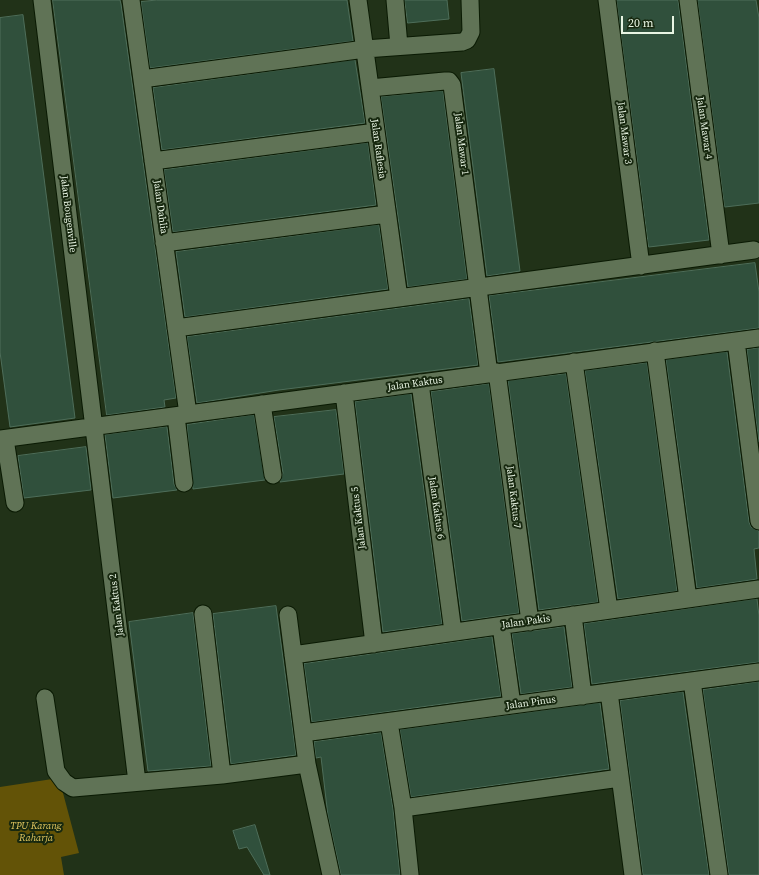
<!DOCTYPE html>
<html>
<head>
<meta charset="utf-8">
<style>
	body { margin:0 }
	#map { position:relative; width:759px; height:875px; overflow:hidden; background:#213218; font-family:"Source Serif 4",serif }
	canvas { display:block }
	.scale { position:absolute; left:621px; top:16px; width:53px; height:18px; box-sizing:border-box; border:2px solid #e8f4e3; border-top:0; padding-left:5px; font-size:12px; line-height:14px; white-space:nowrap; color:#e8f4e3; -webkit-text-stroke:3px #17280f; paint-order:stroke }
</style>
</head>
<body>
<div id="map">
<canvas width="759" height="875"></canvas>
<div class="scale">20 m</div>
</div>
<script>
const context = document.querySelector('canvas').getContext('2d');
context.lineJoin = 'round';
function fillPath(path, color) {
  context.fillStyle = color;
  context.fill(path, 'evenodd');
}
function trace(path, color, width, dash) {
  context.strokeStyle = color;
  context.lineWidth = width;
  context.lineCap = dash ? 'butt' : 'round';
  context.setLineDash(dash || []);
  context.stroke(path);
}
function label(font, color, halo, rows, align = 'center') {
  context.font = font + ' "Source Serif 4",serif';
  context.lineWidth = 4;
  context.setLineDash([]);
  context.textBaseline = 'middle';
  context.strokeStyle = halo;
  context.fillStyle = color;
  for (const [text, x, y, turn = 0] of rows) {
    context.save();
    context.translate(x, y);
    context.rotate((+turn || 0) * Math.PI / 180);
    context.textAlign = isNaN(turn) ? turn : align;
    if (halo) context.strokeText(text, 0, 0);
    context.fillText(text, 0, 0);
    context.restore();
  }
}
fillPath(new Path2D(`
	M 59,778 L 79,853 L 61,857 L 64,875 L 0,875 L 0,787 Z`), '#635307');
const building = new Path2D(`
	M 53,0 L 120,0 L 121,4 L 176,398 L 164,400 L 165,407 L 107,415 Z
	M 157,0 L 347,0 L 353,41 L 150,68 L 141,2 Z
	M 405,0 L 447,0 L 449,19 L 408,23 Z
	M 617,0 L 678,0 L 709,240 L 649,247 Z
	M 698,0 L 756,0 L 759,18 L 759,203 L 725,207 Z
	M 23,15 L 75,418 L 10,427 L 0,352 L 0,18 Z
	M 355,60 L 365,123 L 162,150 L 153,88 Z
	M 494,69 L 520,271 L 487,276 L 461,73 Z
	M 443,91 L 467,279 L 408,287 L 381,97 Z
	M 368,143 L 376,205 L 173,232 L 164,170 Z
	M 379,225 L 388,289 L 185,317 L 176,252 Z
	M 755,263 L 759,292 L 759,328 L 498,362 L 489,296 Z
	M 469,299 L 478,365 L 279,390 L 197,403 L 187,337 Z
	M 759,348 L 759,442 L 747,350 Z
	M 727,352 L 749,522 L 751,527 L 759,531 L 759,548 L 754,549 L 757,579 L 697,588 L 666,360 Z
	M 647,363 L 677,591 L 618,599 L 585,371 Z
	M 566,374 L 598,602 L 539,610 L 508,381 Z
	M 489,384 L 519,613 L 462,621 L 431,392 Z
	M 411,394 L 442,624 L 383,632 L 355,402 Z
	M 336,410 L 344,474 L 280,482 L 283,473 L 274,417 Z
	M 254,415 L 265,480 L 193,489 L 187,425 Z
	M 167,427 L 174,484 L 177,490 L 113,498 L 105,435 Z
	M 86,447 L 91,490 L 24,498 L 18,456 Z
	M 757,599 L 759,616 L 759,662 L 592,684 L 584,624 Z
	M 276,606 L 296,755 L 231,764 L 213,614 Z
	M 193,613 L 211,766 L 148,771 L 129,622 Z
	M 564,627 L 572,687 L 521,694 L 512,634 Z
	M 492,637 L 501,696 L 312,722 L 304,664 Z
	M 759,682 L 759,875 L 729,875 L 703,690 Z
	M 683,692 L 709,875 L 643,875 L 620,701 Z
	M 600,703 L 609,769 L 411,797 L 400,730 Z
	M 381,733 L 393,809 L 400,875 L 341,875 L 328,816 L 321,757 L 316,758 L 314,742 Z
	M 255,825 L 270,875 L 264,875 L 247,847 L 239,849 L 233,831 Z`);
fillPath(building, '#30503c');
trace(building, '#4e6e5a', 1);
const street = new Path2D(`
	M 42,0 L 137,782
	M 131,0 L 188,414
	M 358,0 L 399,298
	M 395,0 L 399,46
	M 607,0 L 641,266
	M 688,0 L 721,255
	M 142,79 L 365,49 L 462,42 L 467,40 L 471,32 L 470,0
	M 370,88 L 445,81 L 449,81 L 452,85 L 489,374
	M 153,161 L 376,132
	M 164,243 L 387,214
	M 176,328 L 754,250
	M 736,341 L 759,521
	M 655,351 L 688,599
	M 574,362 L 609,610
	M 497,372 L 530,622
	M 420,383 L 453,632
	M 344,393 L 374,644
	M 262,404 L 273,475
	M 176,416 L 184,483
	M 0,439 L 759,338
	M 5,439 L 15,503
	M 203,614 L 222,775
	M 288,615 L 307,764 L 331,875
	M 573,615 L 583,696
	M 501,626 L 512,705
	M 293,655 L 759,589
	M 692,681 L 719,875
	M 609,692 L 633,875
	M 45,698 L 56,771 L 64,782 L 73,788 L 222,775 L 307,764
	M 389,722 L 403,808 L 410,875
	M 303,733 L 759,672
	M 403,808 L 620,778`);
trace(street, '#0a1a03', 19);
trace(street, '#607356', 17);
label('10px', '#e8f4e3', '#17280f', [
	["Jalan Mawar 4",704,128,82],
	["Jalan Mawar 3",624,133,83],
	["Jalan Mawar 1",461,144,83],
	["Jalan Raflesia",378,149,82],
	["Jalan Dahlia",160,207,82],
	["Jalan Bougenville",68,214,83],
	["Jalan Kaktus",415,384,-8],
	["Jalan Kaktus 7",513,497,83],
	["Jalan Kaktus 6",436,508,82],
	["Jalan Kaktus 5",359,518,-97],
	["Jalan Kaktus 2",117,605,-97],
	["Jalan Pakis",526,622,-8],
	["Jalan Pinus",531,703,-8]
]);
label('italic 10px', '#e0c55f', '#17280f', [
	["TPU Karang",36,826],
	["Raharja",36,838]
]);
</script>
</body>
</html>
